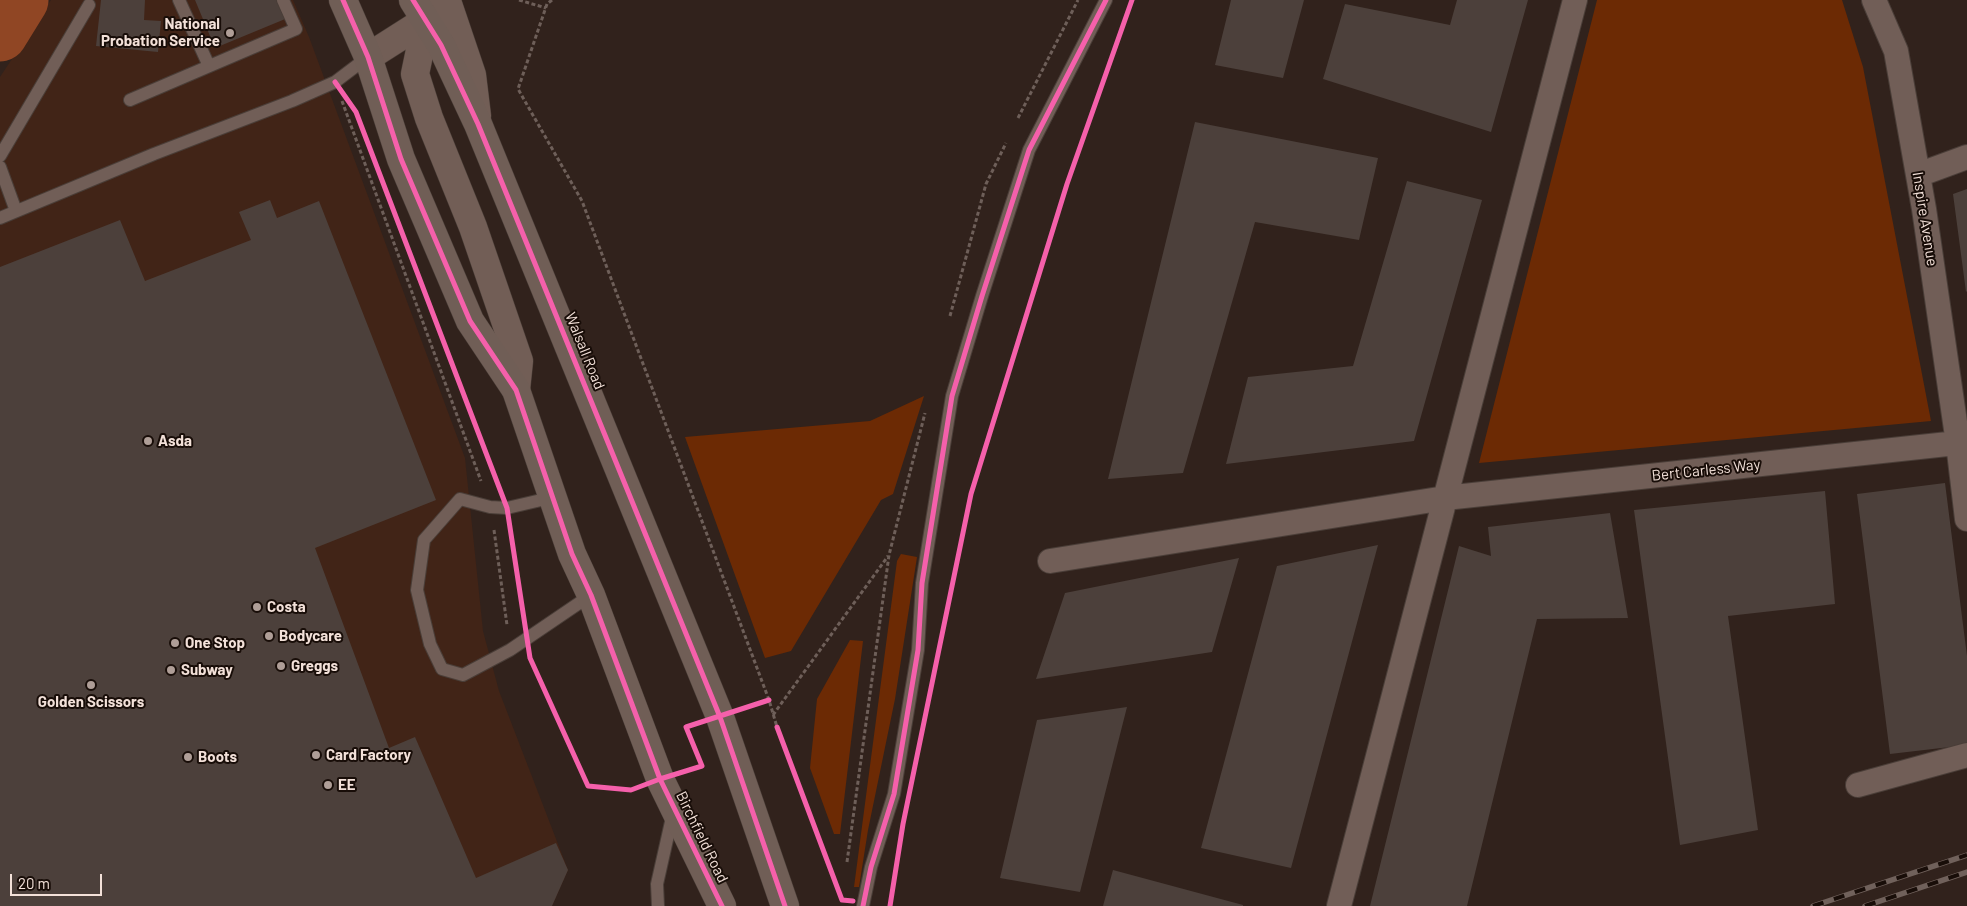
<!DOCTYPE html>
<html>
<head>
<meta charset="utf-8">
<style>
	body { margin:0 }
	#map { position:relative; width:1967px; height:906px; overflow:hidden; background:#31221c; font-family:Barlow,sans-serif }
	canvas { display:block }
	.scale { position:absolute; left:10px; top:874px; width:92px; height:22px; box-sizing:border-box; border:2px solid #f3e1d9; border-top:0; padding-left:6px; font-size:15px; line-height:18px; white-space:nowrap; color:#f3e1d9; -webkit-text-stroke:4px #180d08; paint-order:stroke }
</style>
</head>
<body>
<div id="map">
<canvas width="1967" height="906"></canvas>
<div class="scale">20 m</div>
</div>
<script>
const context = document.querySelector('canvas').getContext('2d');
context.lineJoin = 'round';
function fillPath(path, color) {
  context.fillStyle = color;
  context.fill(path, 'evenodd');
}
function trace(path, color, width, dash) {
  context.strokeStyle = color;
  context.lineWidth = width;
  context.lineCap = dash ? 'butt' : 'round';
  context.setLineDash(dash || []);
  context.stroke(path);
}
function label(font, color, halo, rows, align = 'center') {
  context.font = font + ' Barlow,sans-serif';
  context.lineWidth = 4;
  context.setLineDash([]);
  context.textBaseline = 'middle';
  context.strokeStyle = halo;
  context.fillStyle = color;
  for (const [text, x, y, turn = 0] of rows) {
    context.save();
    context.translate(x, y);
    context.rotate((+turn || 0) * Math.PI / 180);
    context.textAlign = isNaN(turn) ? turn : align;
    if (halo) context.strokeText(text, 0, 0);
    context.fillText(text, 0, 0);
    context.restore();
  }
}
fillPath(new Path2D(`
	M 51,0 L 293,0 L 309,37 L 465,458 L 483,631 L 499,691 L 568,870 L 552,906 L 0,906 L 0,77 Z`), '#412417');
fillPath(new Path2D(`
	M 1597,0 L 1842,0 L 1863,67 L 1931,421 L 1479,463 Z
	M 924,396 L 893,494 L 881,500 L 791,651 L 765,658 L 685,437 L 870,421 Z
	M 901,554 L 917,557 L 895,699 L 868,830 L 859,887 L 854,887 L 897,561 Z
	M 850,640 L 863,641 L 840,834 L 834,834 L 810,768 L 817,699 Z`), '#6c2a04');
trace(new Path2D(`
	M 0,34 L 21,0`), '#904624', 55);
fillPath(new Path2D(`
	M 101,0 L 145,0 L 144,20 L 161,21 L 158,52 L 96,46 Z
	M 195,0 L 283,0 L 290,17 L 215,48 Z
	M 1231,0 L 1304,0 L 1283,78 L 1215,65 Z
	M 1457,0 L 1528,0 L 1491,132 L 1323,79 L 1345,4 L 1450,25 Z
	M 1195,122 L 1378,158 L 1359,240 L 1255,222 L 1183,473 L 1108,479 Z
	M 1407,181 L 1482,200 L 1414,441 L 1226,464 L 1248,377 L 1353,366 Z
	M 1967,189 L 1967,291 L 1966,292 L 1953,194 Z
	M 270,200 L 277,218 L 319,201 L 436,500 L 315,548 L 389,748 L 415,737 L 476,878 L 556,843 L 568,870 L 552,906 L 0,906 L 0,267 L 120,220 L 145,281 L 251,240 L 239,212 Z
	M 1945,483 L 1967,656 L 1967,745 L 1890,754 L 1857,494 Z
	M 1825,491 L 1835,604 L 1728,616 L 1758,830 L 1680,845 L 1634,510 Z
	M 1610,513 L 1628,618 L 1537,619 L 1467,906 L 1370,906 L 1459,546 L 1491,556 L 1488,527 Z
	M 1378,545 L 1291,868 L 1201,848 L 1277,566 Z
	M 1239,558 L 1212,652 L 1036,679 L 1065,593 Z
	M 1127,707 L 1080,892 L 1000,878 L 1037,720 Z
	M 1113,870 L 1243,905 L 1243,906 L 1103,906 Z`), '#4c403b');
const service = new Path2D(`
	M 179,0 L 209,66
	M 130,100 L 296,29 L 283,0
	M 0,156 L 89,5
	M 0,167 L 16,211
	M 0,218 L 154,154 L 292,101 L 335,82 L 368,57
	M 554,497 L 507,508 L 490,507 L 460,499 L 424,540 L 417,590 L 430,644 L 442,669 L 463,675 L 510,650 L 591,595
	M 658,906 L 657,884 L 673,813
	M 863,906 L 871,867 L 894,794 L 918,650 L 922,583 L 952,396 L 982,296 L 1029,150 L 1106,0`);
const minor = new Path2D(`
	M 1874,0 L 1896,51 L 1924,209 L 1958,443 L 1967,519
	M 1918,175 L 1967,157
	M 1050,561 L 1445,498 L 1967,442
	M 1858,785 L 1967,755
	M 1339,906 L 1575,0`);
const primary = new Path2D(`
	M 435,0 L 426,21 L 415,74 L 429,118 L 473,227 L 519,361 L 516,390
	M 448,4 L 472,75 L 477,116
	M 368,57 L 434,15`);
const trunk = new Path2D(`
	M 343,0 L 368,57 L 401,159 L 470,321 L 516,390 L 572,554 L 591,595 L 660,779 L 722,906
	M 413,0 L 441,45 L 478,124 L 720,717 L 785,906`);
trace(service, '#4a3e38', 14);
trace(minor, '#4a3e38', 26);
trace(primary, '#4a3e38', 29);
trace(trunk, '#4a3e38', 29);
trace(new Path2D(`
	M 519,0 L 546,8
	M 552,0 L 547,4 L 518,89 L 582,201 L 769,700 L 777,727
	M 342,101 L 481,481
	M 1018,118 L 1078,0
	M 950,316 L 986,184 L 1006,143
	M 494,530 L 507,625
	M 773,715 L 888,556
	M 847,862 L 889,555 L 925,413`), '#6e5f59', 3, [4, 2.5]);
trace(service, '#715e57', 12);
trace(minor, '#715e57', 24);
trace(primary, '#725e56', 28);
trace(trunk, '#705e56', 28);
const rail = new Path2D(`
	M 1813,906 L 1967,855
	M 1865,906 L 1967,872`);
trace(rail, '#70615b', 5.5);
trace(rail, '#180d08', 4, [11]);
trace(new Path2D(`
	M 343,0 L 368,57 L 401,159 L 470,321 L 516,390 L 572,554 L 591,595 L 660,779 L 722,906
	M 413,0 L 441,45 L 478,124 L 720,717 L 785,906
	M 335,82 L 356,112 L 507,508 L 530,658 L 588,786 L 631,790 L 660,779 L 702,766 L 686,727 L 769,700
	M 777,727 L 842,900 L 853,901
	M 863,906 L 871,867 L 894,794 L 918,650 L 922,583 L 952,396 L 982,296 L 1029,150 L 1106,0
	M 890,906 L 903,824 L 971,494 L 1067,184 L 1132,0`), '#f560ab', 5);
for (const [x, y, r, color] of [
	[230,33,5,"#af9e97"],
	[148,441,5,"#af9e97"],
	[257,607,5,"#af9e97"],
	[269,636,5,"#af9e97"],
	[175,643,5,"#af9e97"],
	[281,666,5,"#af9e97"],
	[171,670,5,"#af9e97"],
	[91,685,5,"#af9e97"],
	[316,755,5,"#af9e97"],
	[188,757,5,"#af9e97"],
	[328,785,5,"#af9e97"]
]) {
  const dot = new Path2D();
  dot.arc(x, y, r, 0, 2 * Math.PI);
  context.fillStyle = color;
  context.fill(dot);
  trace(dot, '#180d08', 2);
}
label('bold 15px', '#f3e1d9', '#180d08', [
	["National",220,24,"right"],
	["Probation Service",220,41,"right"],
	["Asda",158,441],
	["Costa",267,607],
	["Bodycare",279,636],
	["One Stop",185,643],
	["Greggs",291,666],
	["Subway",181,670],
	["Golden Scissors",91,702,"center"],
	["Card Factory",326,755],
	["Boots",198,757],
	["EE",338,785]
], 'left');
label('15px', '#f3e1d9', '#180d08', [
	["Inspire Avenue",1925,219,81],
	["Walsall Road",585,351,68],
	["Bert Carless Way",1706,470,-6],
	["Birchfield Road",702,837,64]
]);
</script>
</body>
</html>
